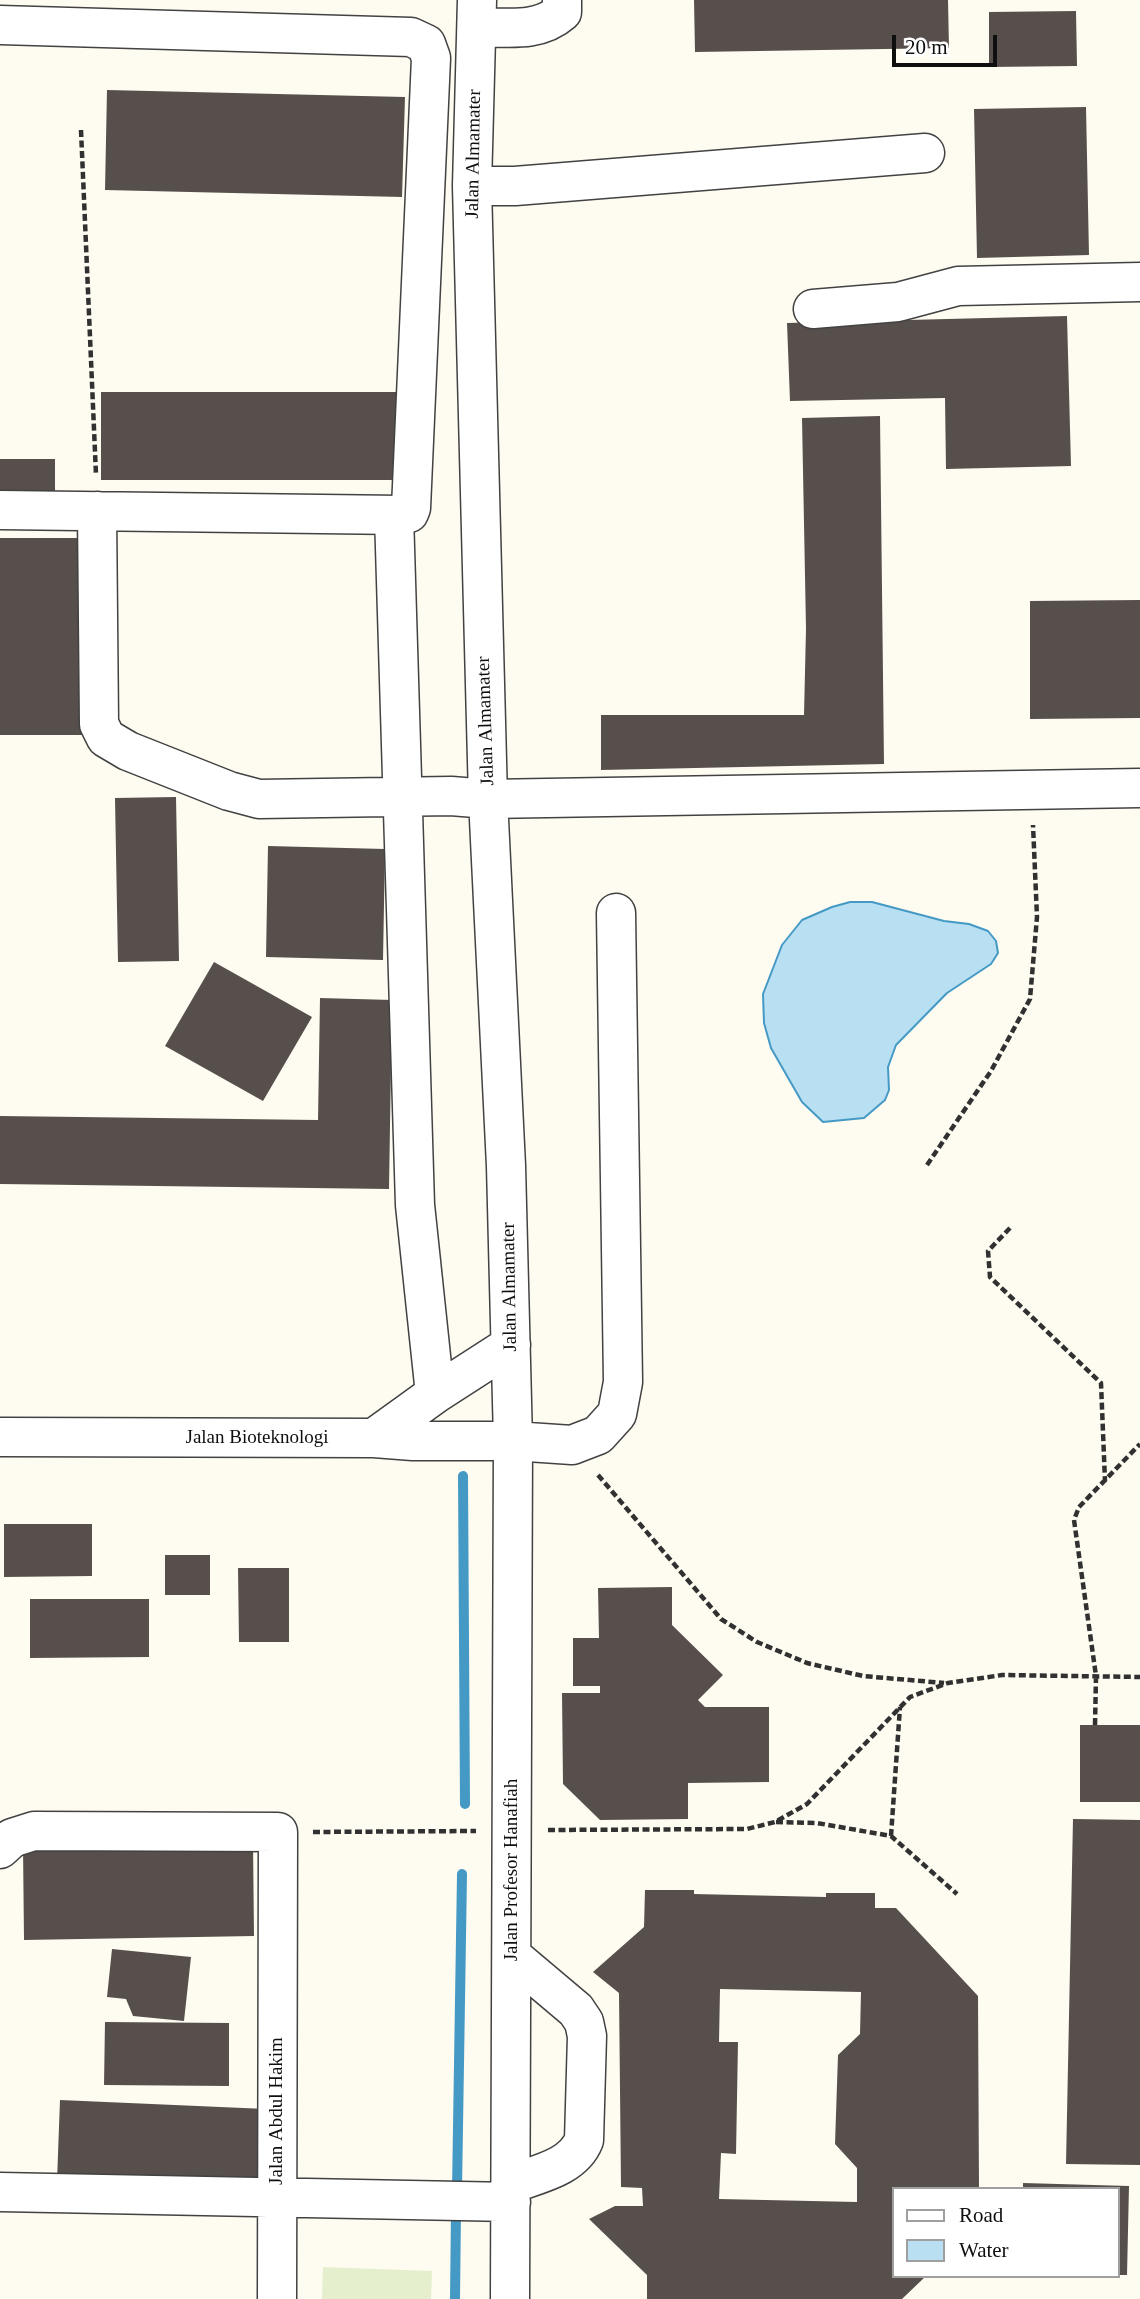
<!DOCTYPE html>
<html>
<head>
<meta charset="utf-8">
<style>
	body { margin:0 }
	#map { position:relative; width:1140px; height:2299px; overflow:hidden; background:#fefbf1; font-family:"Times New Roman",serif }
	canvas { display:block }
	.legend { position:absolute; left:892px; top:2187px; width:228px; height:91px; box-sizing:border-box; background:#fff; border:2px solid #9f9f9f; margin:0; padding:9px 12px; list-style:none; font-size:21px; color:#0f0f0f }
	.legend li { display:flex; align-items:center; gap:14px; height:35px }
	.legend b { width:35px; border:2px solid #9f9f9f }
	.scale { position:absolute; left:892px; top:35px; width:105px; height:32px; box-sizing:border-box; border:4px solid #0f0f0f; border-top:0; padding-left:9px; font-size:21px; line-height:24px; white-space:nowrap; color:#0f0f0f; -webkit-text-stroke:5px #fff; paint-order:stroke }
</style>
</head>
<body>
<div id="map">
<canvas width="1140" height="2299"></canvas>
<ul class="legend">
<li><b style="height:9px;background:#fff"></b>Road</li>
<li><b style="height:19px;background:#b9e0f2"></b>Water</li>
</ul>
<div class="scale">20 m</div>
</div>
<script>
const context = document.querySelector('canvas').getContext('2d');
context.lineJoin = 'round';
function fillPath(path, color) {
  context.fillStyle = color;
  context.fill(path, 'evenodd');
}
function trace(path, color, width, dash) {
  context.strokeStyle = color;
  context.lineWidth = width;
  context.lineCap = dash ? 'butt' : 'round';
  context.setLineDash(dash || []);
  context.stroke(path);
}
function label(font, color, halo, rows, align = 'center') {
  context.font = font + ' "Times New Roman",serif';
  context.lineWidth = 7;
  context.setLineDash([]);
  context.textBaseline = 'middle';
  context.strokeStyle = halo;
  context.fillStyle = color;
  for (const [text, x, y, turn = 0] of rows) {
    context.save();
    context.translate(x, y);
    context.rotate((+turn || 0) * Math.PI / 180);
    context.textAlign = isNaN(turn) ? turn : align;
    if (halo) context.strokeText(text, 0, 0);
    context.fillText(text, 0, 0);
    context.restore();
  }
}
fillPath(new Path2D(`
	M 323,2267 L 432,2271 L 431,2299 L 322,2299 Z`), '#e5efce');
const water = new Path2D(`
	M 850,902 L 872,902 L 944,921 L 969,924 L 988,931 L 996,941 L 998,953 L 991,964 L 947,993 L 896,1045 L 888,1067 L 889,1090 L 885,1100 L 864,1118 L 823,1122 L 802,1102 L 771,1048 L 764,1023 L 763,994 L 782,945 L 802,920 L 832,907 Z`);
fillPath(water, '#b9e0f2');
trace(water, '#4499c5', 2);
trace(new Path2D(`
	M 463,1476 L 465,1804
	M 457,2190 L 462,1874
	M 455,2299 L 456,2210`), '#4499c5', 10);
fillPath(new Path2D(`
	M 694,0 L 948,0 L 949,48 L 695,52 Z
	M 1076,11 L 1077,66 L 989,67 L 989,12 Z
	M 107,90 L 405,97 L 402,197 L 105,190 Z
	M 1086,107 L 1089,255 L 977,258 L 974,109 Z
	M 1067,316 L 1071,466 L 946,469 L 945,398 L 790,401 L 787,323 Z
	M 101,392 L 406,392 L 406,480 L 101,480 Z
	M 880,416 L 884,764 L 601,770 L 601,715 L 804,715 L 806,629 L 802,418 Z
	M 0,459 L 55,459 L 55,500 L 0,500 Z
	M 0,538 L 85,538 L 85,735 L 0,735 Z
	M 1140,600 L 1140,718 L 1030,719 L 1030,601 Z
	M 176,797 L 179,961 L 118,962 L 115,798 Z
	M 268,846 L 385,849 L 383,960 L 266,957 Z
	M 214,962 L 312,1017 L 263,1101 L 165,1046 Z
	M 320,998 L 392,1000 L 389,1189 L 0,1184 L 0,1116 L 318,1120 Z
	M 4,1524 L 92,1524 L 92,1576 L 4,1577 Z
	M 165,1555 L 210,1555 L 210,1595 L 165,1595 Z
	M 238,1568 L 289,1568 L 289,1642 L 239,1642 Z
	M 672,1587 L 672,1625 L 723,1675 L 698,1700 L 705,1707 L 769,1707 L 769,1782 L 688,1783 L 688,1819 L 600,1820 L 563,1784 L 562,1693 L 600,1693 L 600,1686 L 573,1686 L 573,1638 L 599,1638 L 598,1588 Z
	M 30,1599 L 149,1599 L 149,1657 L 30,1658 Z
	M 1080,1725 L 1140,1725 L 1140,1802 L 1080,1802 Z
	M 1073,1819 L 1140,1820 L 1140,2165 L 1066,2164 Z
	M 253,1842 L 254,1936 L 24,1940 L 23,1846 Z
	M 645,1890 L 694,1890 L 694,1894 L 826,1897 L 826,1893 L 875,1893 L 875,1908 L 896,1908 L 978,1996 L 979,2189 L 893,2189 L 893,2276 L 926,2276 L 902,2299 L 647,2299 L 647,2275 L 589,2219 L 615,2206 L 643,2206 L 642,2188 L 621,2187 L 619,1993 L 593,1972 L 644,1927 ZM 720,1989 L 861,1992 L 860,2034 L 838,2055 L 835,2144 L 857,2168 L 857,2202 L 719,2199 L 721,2153 L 736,2154 L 738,2042 L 719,2042 Z
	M 112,1949 L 191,1957 L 184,2021 L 133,2016 L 126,1999 L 107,1997 Z
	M 105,2022 L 229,2023 L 229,2086 L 104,2085 Z
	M 60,2100 L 266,2109 L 262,2190 L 57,2181 Z
	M 1023,2183 L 1129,2186 L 1127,2275 L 1117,2275 L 1117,2189 L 1023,2189 Z`), '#574f4c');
const minor = new Path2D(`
	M 477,0 L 472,186 L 488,799 L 506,1166 L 513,1441 L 510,2299
	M 0,25 L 411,37 L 426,44 L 431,58 L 411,508 L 409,513 L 401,515 L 0,510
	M 478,27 C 508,27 538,33 562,12 L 562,0
	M 472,186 L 515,186 L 925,153
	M 813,309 L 898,302 L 958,286 L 1140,282
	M 97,511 L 99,724 L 106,738 L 128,751 L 229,791 L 259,799 L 451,796 L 488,799 L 1140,788
	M 394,515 L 415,1205 L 435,1394
	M 0,1437 L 374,1438 L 413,1441 L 513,1441 L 572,1445 L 598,1435 L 617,1414 L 623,1382 L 616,913
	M 374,1438 L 435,1394 L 511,1345
	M 0,1849 L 12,1838 L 34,1831 L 278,1832 L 277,2299
	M 511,2184 C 537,2174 573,2168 584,2140 L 587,2036 L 584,2022 L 576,2010 L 512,1956
	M 0,2192 L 511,2202`);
trace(minor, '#424242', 41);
trace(new Path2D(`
	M 81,130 L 96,475
	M 927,1165 L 991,1071 L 1030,999 L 1037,917 L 1033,825
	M 1010,1228 L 988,1251 L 990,1277 L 1101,1383 L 1105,1481
	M 598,1475 L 721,1619 L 757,1642 L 807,1663 L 863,1676 L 944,1683
	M 1095,1725 L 1096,1676 L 1074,1520 L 1079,1507 L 1140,1444
	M 776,1822 L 817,1823 L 891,1836 L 957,1894
	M 548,1830 L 747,1829 L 775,1822 L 807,1804 L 910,1697 L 948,1683 L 1002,1675 L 1140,1677
	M 313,1832 L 476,1831
	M 891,1836 L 900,1707`), '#313131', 4.5, [7, 3.5]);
trace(minor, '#fff', 38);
label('19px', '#0f0f0f', '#fff', [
	["Jalan Almamater",474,154,-89],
	["Jalan Almamater",486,721,-92],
	["Jalan Almamater",510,1287,-91],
	["Jalan Bioteknologi",257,1438],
	["Jalan Profesor Hanafiah",512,1870,-90],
	["Jalan Abdul Hakim",277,2111,-90]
]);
</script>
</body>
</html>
